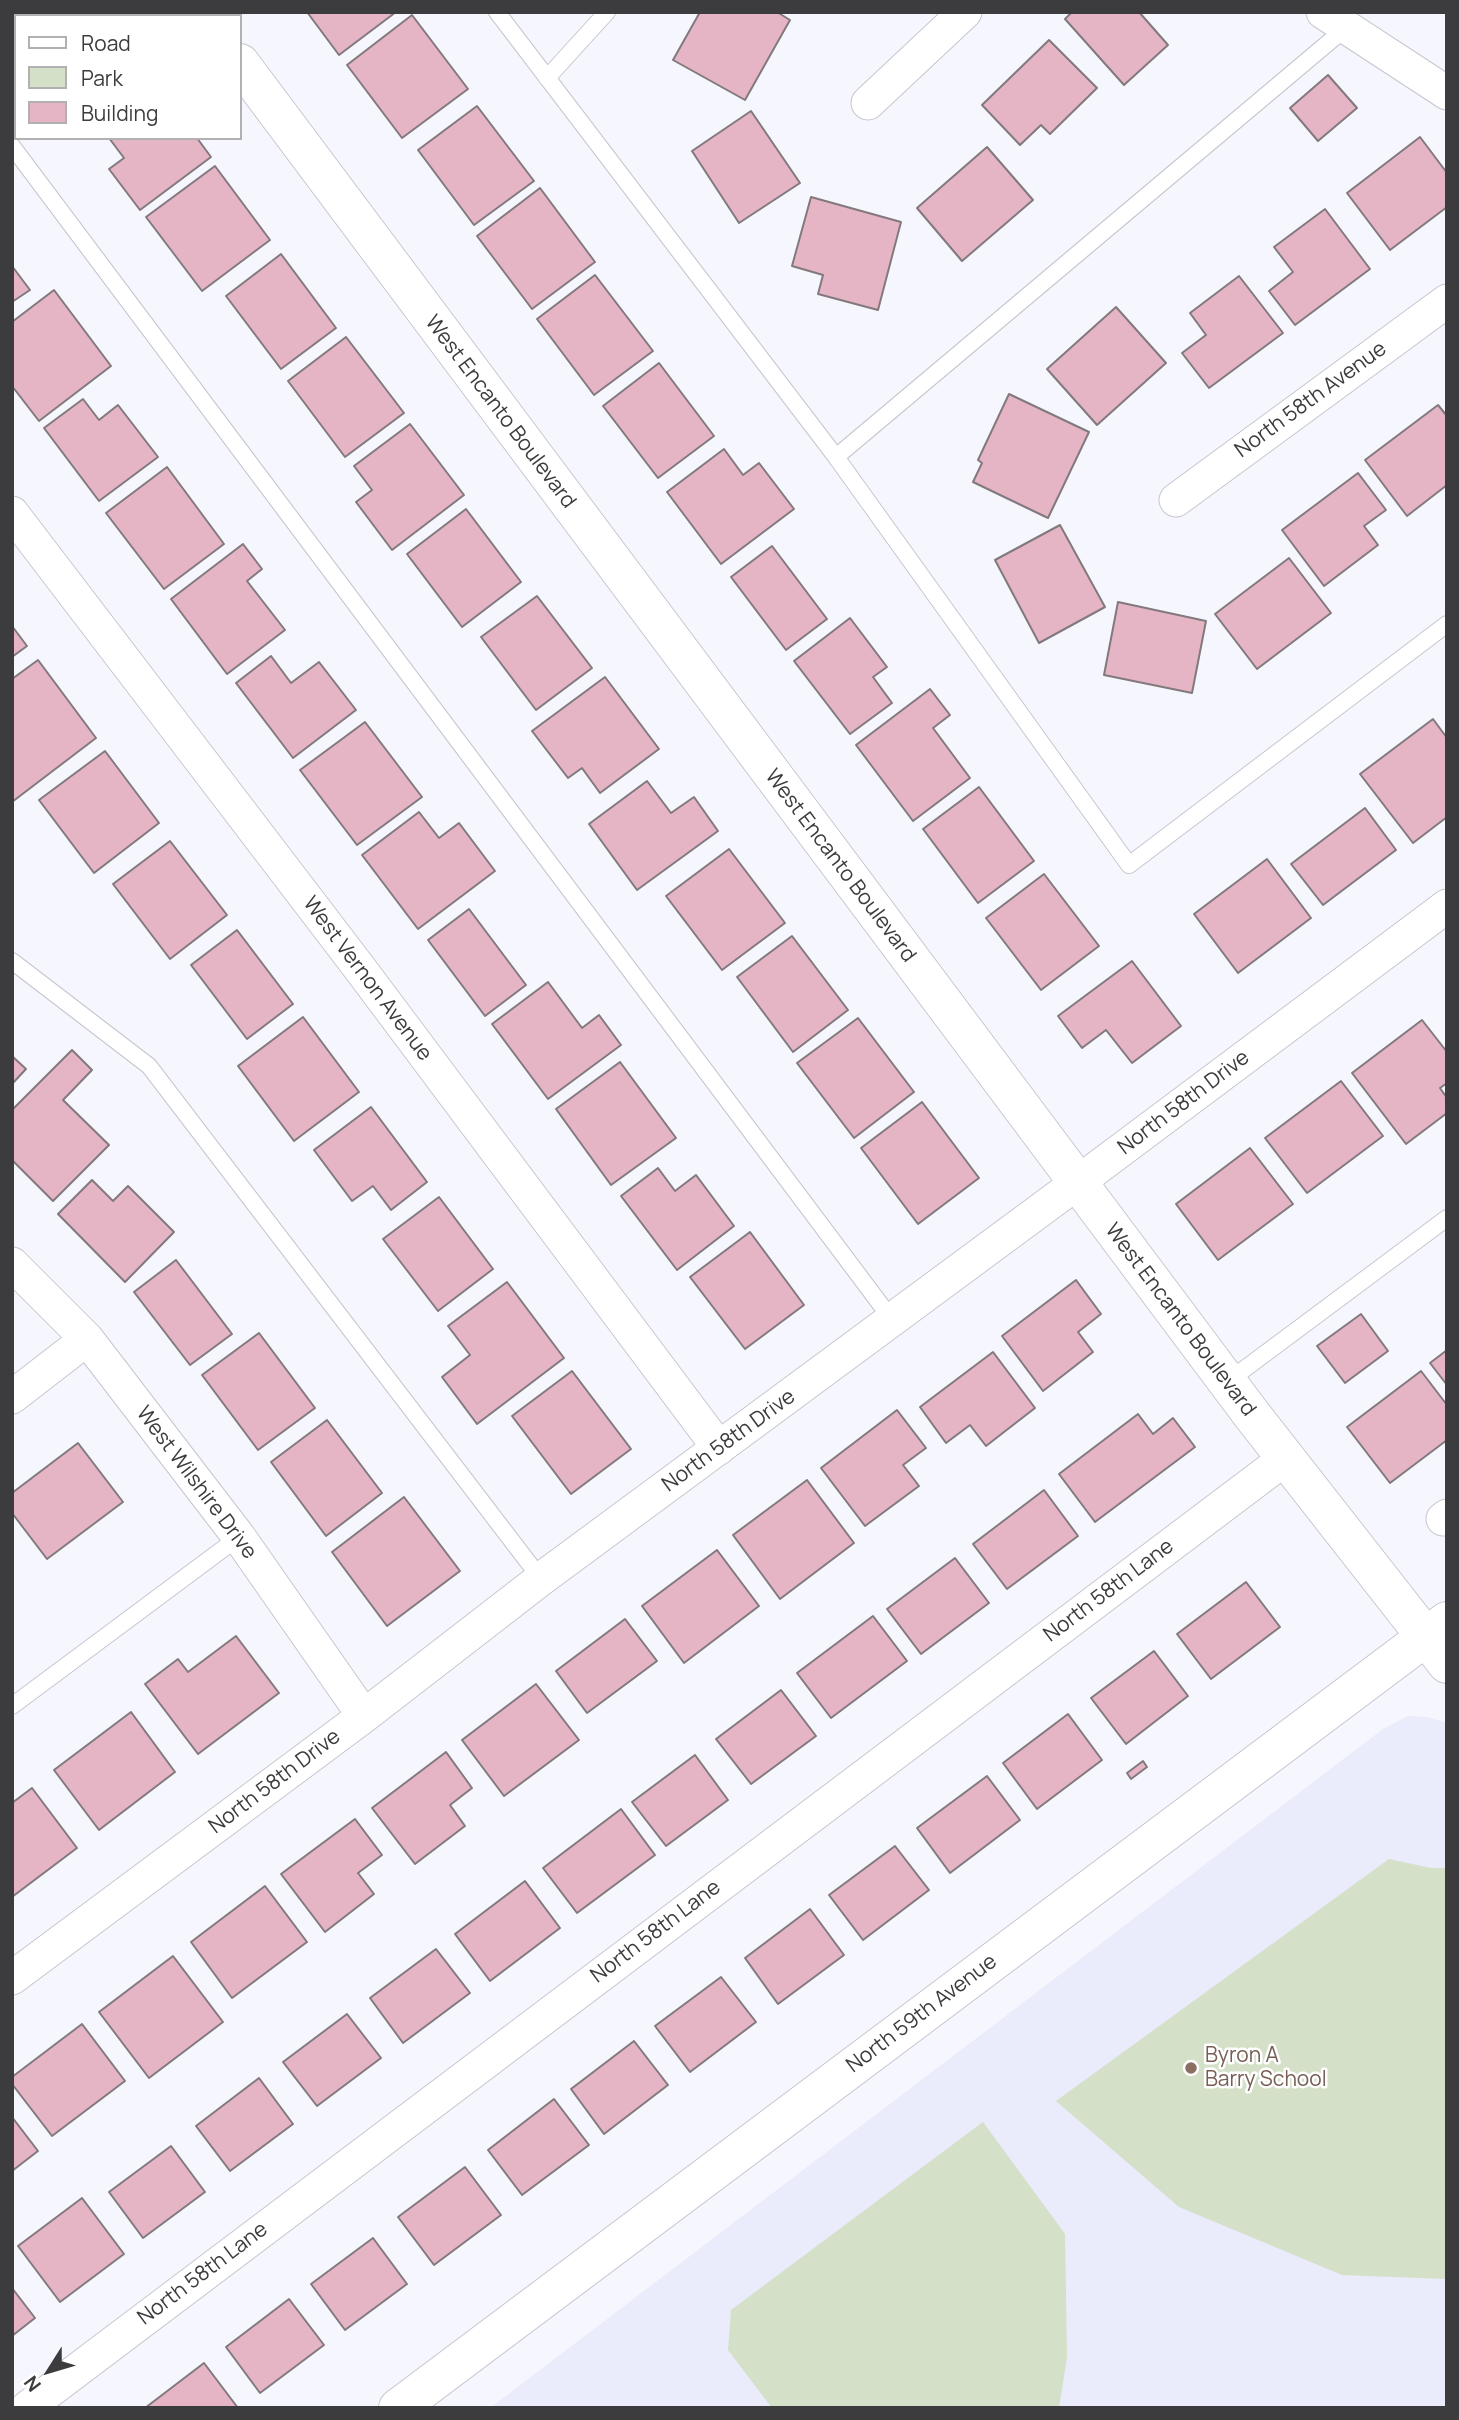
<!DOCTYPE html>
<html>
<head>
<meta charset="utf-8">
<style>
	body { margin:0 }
	#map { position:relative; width:1459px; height:2420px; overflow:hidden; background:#f6f6ff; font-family:Manrope,sans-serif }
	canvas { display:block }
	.frame { position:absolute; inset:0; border:14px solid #3c3c3f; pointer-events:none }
	.legend { position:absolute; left:14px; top:14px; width:228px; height:126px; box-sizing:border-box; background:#fff; border:2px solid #b1b1b2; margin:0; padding:9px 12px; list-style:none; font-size:21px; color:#3c3c3f }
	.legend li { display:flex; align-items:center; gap:14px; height:35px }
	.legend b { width:35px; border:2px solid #b1b1b2 }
	.north { position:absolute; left:14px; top:2336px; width:70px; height:70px; -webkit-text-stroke:5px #fff; paint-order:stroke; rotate:233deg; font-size:19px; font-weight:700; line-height:28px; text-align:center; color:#3c3c3f }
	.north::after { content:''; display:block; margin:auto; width:24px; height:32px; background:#3c3c3f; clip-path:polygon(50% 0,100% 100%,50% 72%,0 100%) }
</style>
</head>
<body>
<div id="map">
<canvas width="1459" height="2420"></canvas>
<div class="frame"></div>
<ul class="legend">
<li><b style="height:9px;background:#fff"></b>Road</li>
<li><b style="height:19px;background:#d4e0c7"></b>Park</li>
<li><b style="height:19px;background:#e5b5c6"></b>Building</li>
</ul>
<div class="north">N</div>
</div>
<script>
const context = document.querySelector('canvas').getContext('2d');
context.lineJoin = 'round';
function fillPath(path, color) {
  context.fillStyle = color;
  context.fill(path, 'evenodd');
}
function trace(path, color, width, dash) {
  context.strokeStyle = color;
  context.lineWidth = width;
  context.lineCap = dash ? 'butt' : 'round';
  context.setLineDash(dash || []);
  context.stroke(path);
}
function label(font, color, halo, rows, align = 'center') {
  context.font = font + ' Manrope,sans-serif';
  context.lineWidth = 5;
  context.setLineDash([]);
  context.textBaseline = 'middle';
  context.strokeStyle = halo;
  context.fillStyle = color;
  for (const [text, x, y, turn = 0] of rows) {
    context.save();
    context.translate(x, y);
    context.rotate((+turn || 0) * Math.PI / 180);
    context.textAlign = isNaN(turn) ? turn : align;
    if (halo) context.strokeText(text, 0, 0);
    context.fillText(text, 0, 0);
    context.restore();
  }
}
fillPath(new Path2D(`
	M 1408,1716 L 1428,1717 L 1447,1723 L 1447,2408 L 490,2408 L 1383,1729 Z`), '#eaebfb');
fillPath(new Path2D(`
	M 1389,1859 L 1431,1868 L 1445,1868 L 1447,1870 L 1447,2279 L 1342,2275 L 1179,2207 L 1056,2101 Z
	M 983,2122 L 1065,2234 L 1067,2357 L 1059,2408 L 772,2408 L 728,2350 L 731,2310 Z`), '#d4e0c7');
const building = new Path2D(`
	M 307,12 L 396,12 L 339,55 Z
	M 700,12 L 777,12 L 790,20 L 745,100 L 673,60 Z
	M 1072,12 L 1139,12 L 1168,45 L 1124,85 L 1065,19 Z
	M 412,15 L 468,89 L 402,138 L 347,65 Z
	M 1049,40 L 1097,88 L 1050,134 L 1041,125 L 1020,145 L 982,105 Z
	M 1328,75 L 1357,108 L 1318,141 L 1290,108 Z
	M 477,106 L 534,181 L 474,225 L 418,150 Z
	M 751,111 L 800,183 L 739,223 L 692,151 Z
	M 1420,137 L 1447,173 L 1447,207 L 1390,250 L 1347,193 Z
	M 109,138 L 197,138 L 211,157 L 140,210 L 109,169 L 124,158 Z
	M 987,147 L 1033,200 L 962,261 L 917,208 Z
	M 215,166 L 270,240 L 202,291 L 146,217 Z
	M 540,188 L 595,262 L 532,309 L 477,236 Z
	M 811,197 L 901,222 L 878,310 L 818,294 L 823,275 L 792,266 Z
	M 1325,209 L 1370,269 L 1295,325 L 1269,291 L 1293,272 L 1274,247 Z
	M 281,254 L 336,328 L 281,369 L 226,296 Z
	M 12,266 L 30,290 L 12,302 Z
	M 595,275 L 653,351 L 594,395 L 537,319 Z
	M 1239,276 L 1283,333 L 1209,388 L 1182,353 L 1206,335 L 1190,313 Z
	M 54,290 L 111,366 L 39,421 L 12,386 L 12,322 Z
	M 1116,307 L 1166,363 L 1097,425 L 1047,369 Z
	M 346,337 L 404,413 L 345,457 L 288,381 Z
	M 659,363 L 714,436 L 658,478 L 603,406 Z
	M 1009,394 L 1089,432 L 1048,518 L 973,482 L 982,463 L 978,460 Z
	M 83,399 L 99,420 L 118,405 L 158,457 L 99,501 L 44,428 Z
	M 1438,405 L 1447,416 L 1447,485 L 1407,516 L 1365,460 Z
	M 410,424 L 464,495 L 392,550 L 356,502 L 372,490 L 354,466 Z
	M 724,449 L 743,475 L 759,463 L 794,509 L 721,564 L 667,492 Z
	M 167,467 L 224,544 L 164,589 L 106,513 Z
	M 1358,473 L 1386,510 L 1364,526 L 1378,545 L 1324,586 L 1282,530 Z
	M 466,509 L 521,582 L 462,627 L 407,554 Z
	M 1060,525 L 1105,607 L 1039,643 L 995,560 Z
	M 243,544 L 262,569 L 247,581 L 285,630 L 227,674 L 171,599 Z
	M 772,546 L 827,619 L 786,650 L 731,577 Z
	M 1289,558 L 1331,613 L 1257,669 L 1215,614 Z
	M 537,596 L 592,668 L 536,710 L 481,637 Z
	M 1118,602 L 1206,621 L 1192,693 L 1104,675 Z
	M 850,618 L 887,667 L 873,677 L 892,703 L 850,734 L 794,661 Z
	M 12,626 L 27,646 L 12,657 Z
	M 271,656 L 291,683 L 319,662 L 356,710 L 293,758 L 236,683 Z
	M 38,660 L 96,738 L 12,802 L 12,679 Z
	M 605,677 L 659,749 L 600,793 L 582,768 L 568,778 L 532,731 Z
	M 930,689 L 950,715 L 933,728 L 970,778 L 913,821 L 856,745 Z
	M 1433,719 L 1447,738 L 1447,817 L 1413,843 L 1360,774 Z
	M 365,722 L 422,797 L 357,845 L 300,770 Z
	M 105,751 L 159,823 L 94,873 L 39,800 Z
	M 647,781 L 671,813 L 694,797 L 718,831 L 637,890 L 589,824 Z
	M 979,787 L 1034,861 L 978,903 L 923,829 Z
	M 1365,808 L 1396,850 L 1323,905 L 1291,864 Z
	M 419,812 L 439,838 L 459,823 L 495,871 L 418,929 L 362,855 Z
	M 170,841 L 227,915 L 170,959 L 113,884 Z
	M 729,849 L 785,923 L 722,970 L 666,896 Z
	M 1267,859 L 1311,918 L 1238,973 L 1194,914 Z
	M 1044,874 L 1099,946 L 1041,990 L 986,918 Z
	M 469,909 L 526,985 L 485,1016 L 428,940 Z
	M 237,930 L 293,1004 L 247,1039 L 191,965 Z
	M 792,936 L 848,1010 L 793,1052 L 737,977 Z
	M 1132,961 L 1181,1026 L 1132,1063 L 1106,1030 L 1082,1048 L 1058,1016 Z
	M 548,982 L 582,1028 L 599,1015 L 621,1045 L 548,1099 L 492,1024 Z
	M 303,1017 L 359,1092 L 294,1141 L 238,1066 Z
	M 858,1018 L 914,1092 L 854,1138 L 797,1063 Z
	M 1422,1020 L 1447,1052 L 1447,1083 L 1440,1088 L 1447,1098 L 1447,1113 L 1406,1144 L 1352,1073 Z
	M 72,1050 L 92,1070 L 63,1100 L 109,1145 L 53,1201 L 12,1160 L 12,1110 Z
	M 12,1056 L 26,1069 L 12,1084 Z
	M 620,1062 L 676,1138 L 611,1185 L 556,1109 Z
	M 1341,1081 L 1383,1136 L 1307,1193 L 1265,1138 Z
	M 922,1102 L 979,1178 L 918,1224 L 861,1148 Z
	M 371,1107 L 427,1182 L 391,1210 L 373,1186 L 352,1201 L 314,1150 Z
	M 1250,1148 L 1293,1204 L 1218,1260 L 1176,1204 Z
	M 658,1168 L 675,1191 L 696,1175 L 734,1226 L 677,1270 L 621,1196 Z
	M 92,1180 L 113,1201 L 128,1186 L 174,1232 L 125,1282 L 58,1214 Z
	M 439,1197 L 493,1269 L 438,1311 L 383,1239 Z
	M 750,1232 L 804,1305 L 745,1349 L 690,1277 Z
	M 176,1260 L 232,1334 L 190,1365 L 134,1292 Z
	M 1076,1280 L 1101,1314 L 1078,1332 L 1093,1352 L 1043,1391 L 1002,1336 Z
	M 507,1282 L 564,1358 L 477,1424 L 442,1377 L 470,1355 L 448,1326 Z
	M 1361,1314 L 1388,1351 L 1345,1383 L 1317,1346 Z
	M 259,1333 L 315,1408 L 258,1450 L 202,1375 Z
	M 1447,1350 L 1447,1385 L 1430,1363 Z
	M 993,1352 L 1035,1408 L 986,1446 L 970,1425 L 946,1443 L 920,1407 Z
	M 572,1371 L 631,1449 L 571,1494 L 512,1416 Z
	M 1421,1371 L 1447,1405 L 1447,1440 L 1390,1483 L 1347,1427 Z
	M 897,1410 L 926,1448 L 903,1465 L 919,1486 L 865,1526 L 821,1468 Z
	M 1138,1414 L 1153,1434 L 1173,1418 L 1195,1447 L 1095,1522 L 1059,1474 Z
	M 327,1420 L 382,1493 L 326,1536 L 271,1462 Z
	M 78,1443 L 123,1502 L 47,1559 L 12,1513 L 12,1493 Z
	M 807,1480 L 854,1543 L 780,1599 L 733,1535 Z
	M 1044,1490 L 1078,1536 L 1007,1589 L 973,1544 Z
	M 404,1497 L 460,1571 L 387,1626 L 332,1552 Z
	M 717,1550 L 759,1606 L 684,1663 L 642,1606 Z
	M 955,1558 L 989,1603 L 921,1654 L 887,1609 Z
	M 1246,1582 L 1280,1627 L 1211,1679 L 1177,1634 Z
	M 873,1616 L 907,1661 L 831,1718 L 797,1673 Z
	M 625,1619 L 657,1661 L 587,1713 L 556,1671 Z
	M 236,1636 L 279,1693 L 198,1754 L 145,1684 L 178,1659 L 188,1672 Z
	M 1154,1651 L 1188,1696 L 1126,1744 L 1091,1698 Z
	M 536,1684 L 579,1740 L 504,1796 L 462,1740 Z
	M 781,1690 L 816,1736 L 751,1784 L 716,1739 Z
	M 131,1712 L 175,1772 L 99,1830 L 54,1770 Z
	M 1068,1714 L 1102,1760 L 1037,1809 L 1003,1763 Z
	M 446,1752 L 472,1788 L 450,1805 L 465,1826 L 415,1864 L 372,1808 Z
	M 695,1755 L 728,1800 L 666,1846 L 632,1802 Z
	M 1143,1761 L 1147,1767 L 1131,1779 L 1127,1773 Z
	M 987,1776 L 1020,1820 L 950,1873 L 917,1828 Z
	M 32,1788 L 77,1848 L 12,1897 L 12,1803 Z
	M 621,1809 L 655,1855 L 577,1913 L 543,1868 Z
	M 355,1819 L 382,1855 L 358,1873 L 374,1894 L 325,1932 L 281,1874 Z
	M 895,1846 L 929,1890 L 863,1940 L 829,1895 Z
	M 525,1881 L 560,1928 L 490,1981 L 455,1934 Z
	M 265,1886 L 307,1942 L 232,1998 L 191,1942 Z
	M 810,1909 L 844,1955 L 778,2004 L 745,1958 Z
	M 436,1949 L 470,1993 L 403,2043 L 370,1998 Z
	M 173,1956 L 223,2022 L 149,2078 L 99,2012 Z
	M 721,1977 L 756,2022 L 690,2072 L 655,2026 Z
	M 347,2014 L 381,2058 L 317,2106 L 283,2062 Z
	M 82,2024 L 125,2081 L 52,2136 L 12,2084 L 12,2077 Z
	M 634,2041 L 668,2085 L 604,2134 L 571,2089 Z
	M 259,2078 L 293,2124 L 230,2171 L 196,2126 Z
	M 554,2099 L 589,2145 L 522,2195 L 488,2150 Z
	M 12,2117 L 38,2151 L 12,2171 Z
	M 171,2146 L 205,2192 L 143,2238 L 109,2192 Z
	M 465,2167 L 501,2215 L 434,2265 L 398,2217 Z
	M 82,2198 L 124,2254 L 60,2302 L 18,2246 Z
	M 373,2238 L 407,2284 L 345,2330 L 311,2284 Z
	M 12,2288 L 35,2318 L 12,2336 Z
	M 289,2299 L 324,2345 L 260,2393 L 226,2347 Z
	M 204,2363 L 238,2408 L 145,2408 Z`);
fillPath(building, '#e5b5c6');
trace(building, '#82797c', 2);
const service = new Path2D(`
	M 497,12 L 836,457 L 1129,865 L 1447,624
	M 547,78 L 607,12
	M 12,146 L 893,1321
	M 836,457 L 1347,27
	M 12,961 L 149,1066 L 541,1579
	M 1227,1382 L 1447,1218
	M 12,1706 L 239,1537`);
const minor = new Path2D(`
	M 1323,12 L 1447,93
	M 868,103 L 965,12
	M 1176,500 L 1447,301
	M 12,513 L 358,966 L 719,1448
	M 12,1264 L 87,1339 L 239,1537 L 364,1716
	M 12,1397 L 87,1339
	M 1443,1519 L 1447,1516
	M 12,1978 L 364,1716 L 541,1579 L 1077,1183 L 1447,906
	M 27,2408 L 1286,1458`);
const tertiary = new Path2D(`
	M 201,12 L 204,16
	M 240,63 L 1252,1415 L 1447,1664`);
const secondary = new Path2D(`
	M 398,2408 L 1447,1621`);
trace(service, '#c6c6ce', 18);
trace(minor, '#c6c6ce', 35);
trace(tertiary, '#c6c6ce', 40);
trace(secondary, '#c6c6ce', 40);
trace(service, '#fff', 16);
trace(minor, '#fff', 33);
trace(tertiary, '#fff', 38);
trace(secondary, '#fff', 38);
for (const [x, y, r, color] of [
	[1191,2068,7,"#8d6e63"]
]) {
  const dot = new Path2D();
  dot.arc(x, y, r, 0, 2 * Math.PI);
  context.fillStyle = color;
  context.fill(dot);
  trace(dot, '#fff', 2.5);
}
label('21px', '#3c3c3f', '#fff', [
	["North 58th Avenue",1311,400,-36],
	["West Encanto Boulevard",500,412,53],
	["West Encanto Boulevard",840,866,53],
	["West Vernon Avenue",367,979,53],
	["North 58th Drive",1184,1103,-37],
	["West Encanto Boulevard",1180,1320,53],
	["North 58th Drive",729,1441,-36],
	["West Wilshire Drive",196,1483,53],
	["North 58th Lane",1109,1591,-37],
	["North 58th Drive",275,1782,-37],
	["North 58th Lane",656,1932,-37],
	["North 59th Avenue",922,2014,-37],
	["North 58th Lane",203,2274,-37]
]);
label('21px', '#785e54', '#fff', [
	["Byron A",1205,2056],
	["Barry School",1205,2080]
], 'left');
</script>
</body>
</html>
